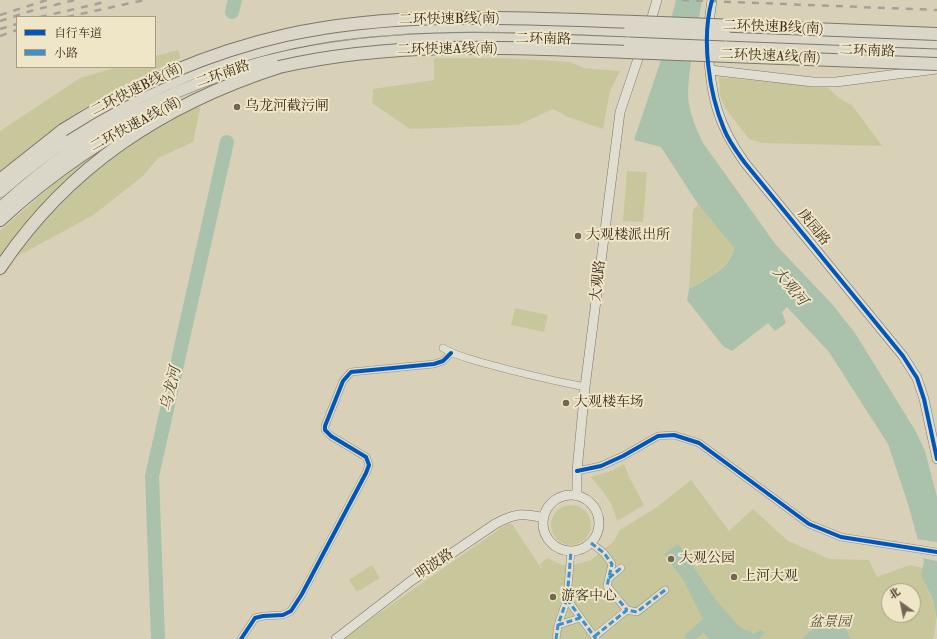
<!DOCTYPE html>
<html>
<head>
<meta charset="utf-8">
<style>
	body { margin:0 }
	#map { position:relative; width:937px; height:639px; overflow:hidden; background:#d8d1b8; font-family:"IM FELL Double Pica","Noto Serif SC",serif }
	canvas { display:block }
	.legend { position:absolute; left:16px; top:16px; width:140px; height:52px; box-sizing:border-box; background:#efe6c8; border:1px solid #a99c84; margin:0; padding:5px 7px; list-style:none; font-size:12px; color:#3f2d1e }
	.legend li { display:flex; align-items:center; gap:8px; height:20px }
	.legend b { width:20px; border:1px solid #a99c84 }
	.north { position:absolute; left:881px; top:583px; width:40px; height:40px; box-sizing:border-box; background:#efe6c8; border:1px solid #a99c84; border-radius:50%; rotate:327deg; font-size:11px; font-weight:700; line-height:16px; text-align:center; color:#3f2d1e }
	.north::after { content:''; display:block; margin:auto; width:14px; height:18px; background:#756654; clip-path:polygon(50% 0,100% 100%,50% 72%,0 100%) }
</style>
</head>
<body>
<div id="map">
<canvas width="937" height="639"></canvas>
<ul class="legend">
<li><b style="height:5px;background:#0057b8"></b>自行车道</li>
<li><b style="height:5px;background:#3f90ca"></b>小路</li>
</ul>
<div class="north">北</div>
</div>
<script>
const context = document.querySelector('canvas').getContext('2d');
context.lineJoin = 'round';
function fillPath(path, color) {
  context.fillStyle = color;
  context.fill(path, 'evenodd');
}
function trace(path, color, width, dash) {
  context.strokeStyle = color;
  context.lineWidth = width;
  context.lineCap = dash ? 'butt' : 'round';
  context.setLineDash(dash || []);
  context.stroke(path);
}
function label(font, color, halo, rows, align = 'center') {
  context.font = font + ' "IM FELL Double Pica","Noto Serif SC",serif';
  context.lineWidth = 4;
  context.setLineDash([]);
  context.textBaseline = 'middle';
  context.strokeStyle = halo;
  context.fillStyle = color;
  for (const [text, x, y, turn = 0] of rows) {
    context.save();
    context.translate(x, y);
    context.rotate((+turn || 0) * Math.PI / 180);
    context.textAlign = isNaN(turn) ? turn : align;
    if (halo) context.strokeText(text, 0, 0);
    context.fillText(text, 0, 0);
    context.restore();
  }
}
fillPath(new Path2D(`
	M 178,50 L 181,58 C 150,72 120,86 91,104 C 58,124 29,148 0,173 L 0,131 L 80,78 L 118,67 L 155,67 L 155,56 Z
	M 434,58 L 505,58 L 569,62 L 584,68 L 620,71 L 610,91 L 603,129 L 568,117 L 553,109 L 518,125 L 410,129 L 372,103 L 373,89 L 434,80 Z
	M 719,77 L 802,85 L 825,85 L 840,99 L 852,105 L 882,146 L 762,143 L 749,139 L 725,108 L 720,96 Z
	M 198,104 L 200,109 L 193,142 L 158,158 L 142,177 L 92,216 L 10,260 L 0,277 L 0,231 L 57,181 L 93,155 Z
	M 627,171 L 647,172 L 643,222 L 623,221 Z
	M 698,204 L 734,248 C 730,268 705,279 689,289 L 693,210 Z
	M 515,308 L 548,315 L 544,332 L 511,325 Z
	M 624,464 L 630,479 L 644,505 L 617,521 C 613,503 603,491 591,477 L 611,471 Z
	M 691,480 L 729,531 L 753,509 L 788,541 L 830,559 L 869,560 L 877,577 L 910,565 L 923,568 C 921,580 928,588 932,599 C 937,613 937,625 933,639 L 342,639 L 508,523 L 512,524 L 543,571 L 540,564 L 547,558 L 562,565 L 576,564 L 591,560 L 613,542 L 620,530 L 657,507 ZM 889,591 L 913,591 L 913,615 L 889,615 Z
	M551 525a20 20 0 1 1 40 0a20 20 0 1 1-40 0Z
	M 372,565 L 380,578 L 357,592 L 349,580 Z`), '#c8c79b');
fillPath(new Path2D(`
	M 676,0 L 702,0 C 698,27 685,79 689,105 C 692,119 697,131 703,143 L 776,245 L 832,304 L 855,333 L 915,430 L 925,451 L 937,497 L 937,620 L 933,600 L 921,575 L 924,562 L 908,504 L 888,444 L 829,352 L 787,307 L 782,312 L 786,323 L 775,331 L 768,323 L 732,351 L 723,346 L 687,300 L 689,289 C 705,280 731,268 734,248 L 698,204 L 661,147 L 634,140 L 661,60 Z
	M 678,544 L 717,602 C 726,609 740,632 750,631 L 754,634 L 761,630 L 765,633 L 759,639 L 709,639 L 704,633 L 696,639 L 686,639 L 684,636 L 703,619 L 684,581 L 664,554 Z
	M 834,614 L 839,616 L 851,639 L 802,639 L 810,631 Z`), '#aac1ab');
fillPath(new Path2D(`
	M 916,539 L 937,542 L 937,561 L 921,558 Z`), '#d8d1b8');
trace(new Path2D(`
	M 232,12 L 235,0
	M 158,639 L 152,476 L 227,142`), '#aac1ab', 14);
const street = new Path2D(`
	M 443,348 C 454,355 467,358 480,362 C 515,372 550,380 585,387
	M 577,471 L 601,466 L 623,456 L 658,436 L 674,435 L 699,443 L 809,524 L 841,537 L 937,552
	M 591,543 L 604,553 L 612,564 L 607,586 L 627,610
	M 609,578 L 621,568
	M 567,599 L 596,639
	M 558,625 L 580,618
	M 595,636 L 627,610 L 637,612 L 665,590
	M 241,639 L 255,618 L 263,616 L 283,615 L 291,611 L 302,594 L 366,473 L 369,465 L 366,457 L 331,436 L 325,430 L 325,426 L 343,381 L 351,372 L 434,364 L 443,361 L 451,353
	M 556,639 L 558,625 L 567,599 L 571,551`);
const secondary = new Path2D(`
	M 649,27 L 657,0
	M 708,30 L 712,0
	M 708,49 C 711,96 717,124 745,163 L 903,356 L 917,378 L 924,399 L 937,459
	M 710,70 L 813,82 L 836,82 L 937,69
	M543 523a28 28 0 1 1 56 0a28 28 0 1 1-56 0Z
	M 577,496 L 577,471 L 585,387 L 620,112 L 642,47
	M 336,639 L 411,581 L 495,524 C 515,513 522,513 544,518`);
const primary = new Path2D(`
	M 725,35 L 937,43
	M 725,47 L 937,55
	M 0,192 C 90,113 198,59 317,38 C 418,21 526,26 629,31
	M 0,208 C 92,122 208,66 333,48 C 430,33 531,39 629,43`);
const highway = new Path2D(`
	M 0,180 L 63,130
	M 0,220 C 51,173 106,135 169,105
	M 0,268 C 68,166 164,104 279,67`);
trace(street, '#948d7e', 8);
trace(secondary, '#7e7769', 10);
trace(primary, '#7e7769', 12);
trace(highway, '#7e7769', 14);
trace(street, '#e0ddd1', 7);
trace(secondary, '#e0ddd1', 9);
trace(primary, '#dbd7c8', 11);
trace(highway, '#dbd7c8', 12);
trace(new Path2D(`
	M 682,0 L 937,10
	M 0,15 L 47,0
	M 40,17 L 105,2
	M 67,17 L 145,0
	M 0,21 L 34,10 L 75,0
	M 0,29 L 17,24
	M 0,36 L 17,30`), '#a6a196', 2.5, [7, 7]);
const primaryBridge = new Path2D(`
	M 629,31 L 725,35
	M 629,43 L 725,47`);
const highwayBridge = new Path2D(`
	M 279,67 C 392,41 510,47 626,52 C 729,56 833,60 937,64
	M 63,130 C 132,86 206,53 286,35 C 399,10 520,18 636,22 C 736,26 837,30 937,34`);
trace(primaryBridge, '#7e7769', 12, []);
trace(highwayBridge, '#7e7769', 14, []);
trace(primaryBridge, '#dbd7c8', 11);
trace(highwayBridge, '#dbd7c8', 12);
trace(new Path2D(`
	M 591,543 L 604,553 L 612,564 L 607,586 L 627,610
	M 609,578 L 621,568
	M 567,599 L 596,639
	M 558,625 L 580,618
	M 595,636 L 627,610 L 637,612 L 665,590
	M 556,639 L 558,625 L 567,599 L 571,551`), '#3f90ca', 3, [6, 3]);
trace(new Path2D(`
	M 712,0 C 701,39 709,93 724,129 C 729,142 737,152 745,163 L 903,356 L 917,378 L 924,399 L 937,459
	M 577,471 L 601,466 L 623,456 L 658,436 L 674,435 L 699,443 L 809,524 L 841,537 L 937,552
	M 241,639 L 255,618 L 263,616 L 283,615 L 291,611 L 302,594 L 366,473 L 369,465 L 366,457 L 331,436 L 325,430 L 325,426 L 343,381 L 351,372 L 434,364 L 443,361 L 451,353`), '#0057b8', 4);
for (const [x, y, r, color] of [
	[237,107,4,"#756654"],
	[578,236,4,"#756654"],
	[566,403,4,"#756654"],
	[671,559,4,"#756654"],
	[734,577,4,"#756654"],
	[553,597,4,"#756654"]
]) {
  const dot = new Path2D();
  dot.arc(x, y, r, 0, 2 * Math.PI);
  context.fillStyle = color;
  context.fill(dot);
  trace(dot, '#efe6c8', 1.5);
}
label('14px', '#3f2d1e', '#efe6c8', [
	["二环快速B线(南)",449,20,-1],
	["二环快速B线(南)",773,28,2],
	["二环南路",543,40,1],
	["二环快速A线(南)",447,50,-1],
	["二环南路",867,52,2],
	["二环快速A线(南)",770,57,2],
	["二环南路",223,75,-19],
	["二环快速B线(南)",137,90,-27],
	["二环快速A线(南)",136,125,-28],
	["庚园路",813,228,51],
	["大观路",599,281,-83],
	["明波路",435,565,-34]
]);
label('14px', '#3f2d1e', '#efe6c8', [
	["乌龙河截污闸",245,107],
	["大观楼派出所",586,236],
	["大观楼车场",574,403],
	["大观公园",679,559],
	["上河大观",742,577],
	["游客中心",561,597]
], 'left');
label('italic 14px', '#584a32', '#efe6c8', [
	["盆景园",830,623]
]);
label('italic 15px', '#514939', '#efe6c8', [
	["大观河",789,287,50],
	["乌龙河",172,389,-77]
]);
</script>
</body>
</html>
